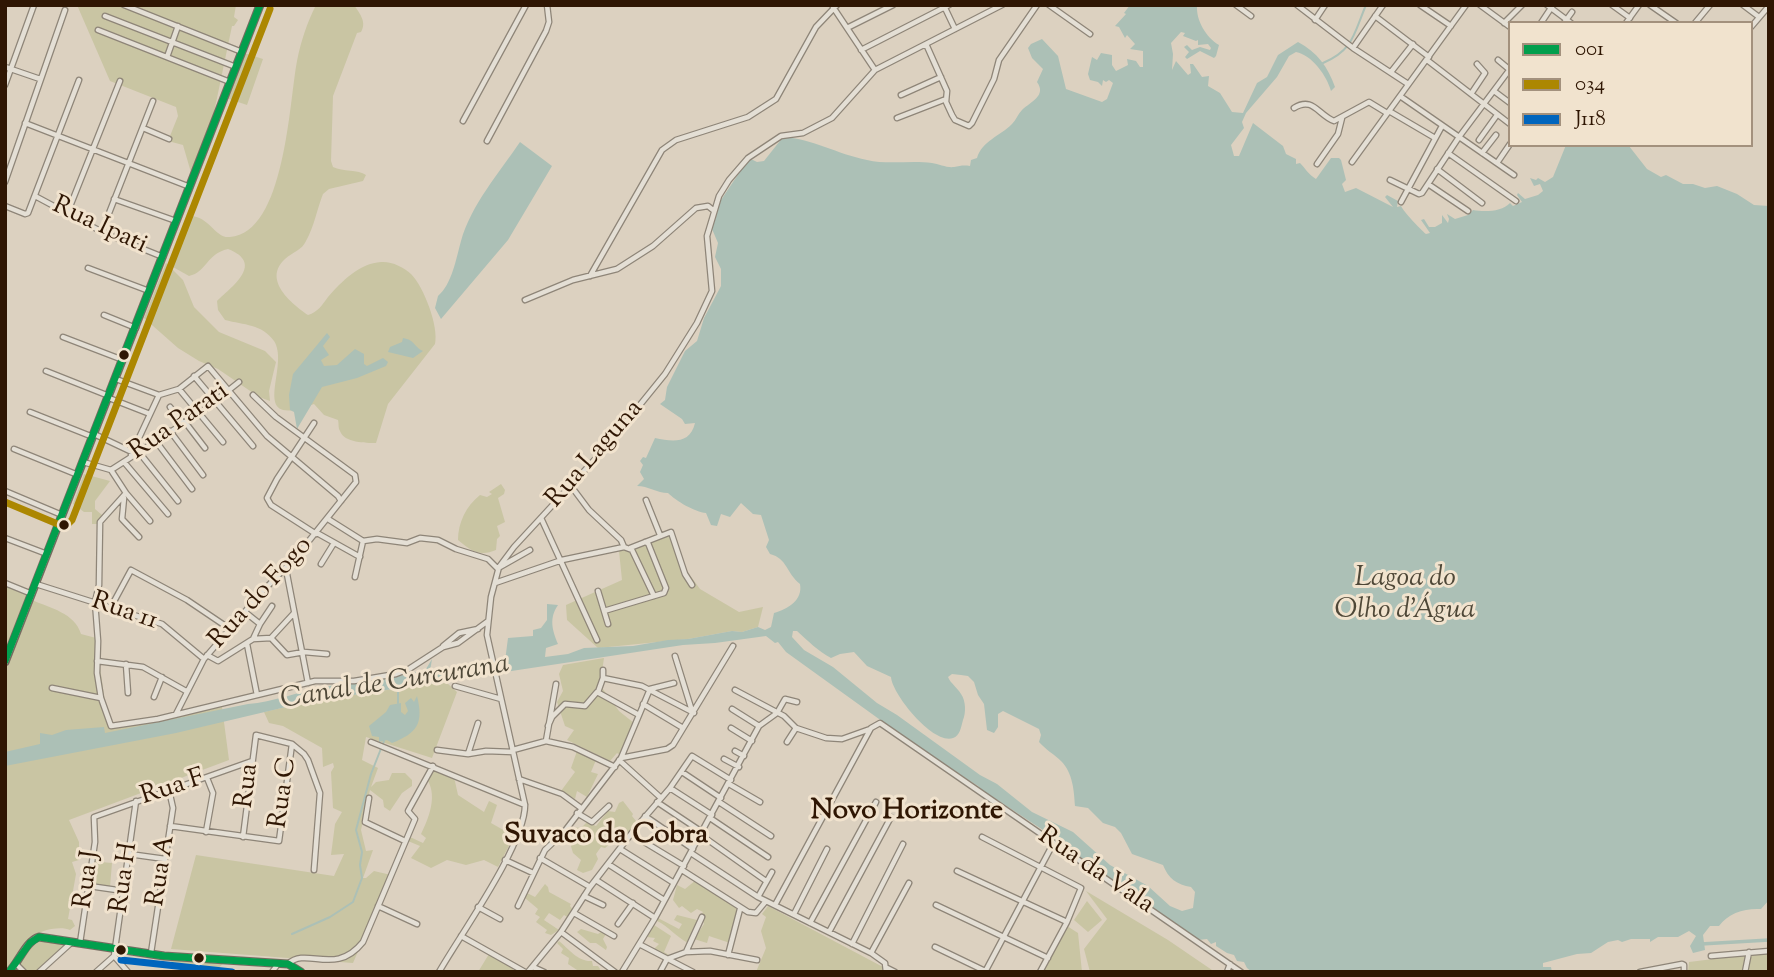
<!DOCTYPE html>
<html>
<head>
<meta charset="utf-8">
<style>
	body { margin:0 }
	#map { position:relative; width:1774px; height:977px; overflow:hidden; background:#dcd1c0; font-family:"Sorts Mill Goudy",serif }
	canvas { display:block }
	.frame { position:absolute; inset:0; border:7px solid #2f1603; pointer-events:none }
	.legend { position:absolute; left:1508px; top:21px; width:245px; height:126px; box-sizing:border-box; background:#f1e3ce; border:2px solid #a3917d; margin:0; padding:9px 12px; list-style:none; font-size:21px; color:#2f1603 }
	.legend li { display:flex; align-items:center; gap:14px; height:35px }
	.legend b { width:35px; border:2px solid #a3917d }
</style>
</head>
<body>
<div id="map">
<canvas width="1774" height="977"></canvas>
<div class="frame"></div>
<ul class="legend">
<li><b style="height:9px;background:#029f4d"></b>001</li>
<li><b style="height:9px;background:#ac8701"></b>034</li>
<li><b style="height:9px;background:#0065bd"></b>J118</li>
</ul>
</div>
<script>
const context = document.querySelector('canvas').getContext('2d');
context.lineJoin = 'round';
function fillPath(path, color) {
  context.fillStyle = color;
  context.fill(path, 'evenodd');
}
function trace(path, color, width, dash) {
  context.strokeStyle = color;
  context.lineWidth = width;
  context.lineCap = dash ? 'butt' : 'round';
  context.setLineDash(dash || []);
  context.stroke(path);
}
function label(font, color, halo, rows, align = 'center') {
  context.font = font + ' "Sorts Mill Goudy",serif';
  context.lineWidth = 6;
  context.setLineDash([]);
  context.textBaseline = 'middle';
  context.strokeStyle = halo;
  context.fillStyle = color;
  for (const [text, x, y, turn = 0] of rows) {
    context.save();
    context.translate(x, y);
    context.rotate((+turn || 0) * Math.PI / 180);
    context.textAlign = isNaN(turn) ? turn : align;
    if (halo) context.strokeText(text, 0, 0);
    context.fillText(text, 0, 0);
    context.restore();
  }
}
fillPath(new Path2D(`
	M 77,5 L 236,5 L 234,17 L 238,20 L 234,26 L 232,26 L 212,122 L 192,176 L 183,145 L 168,141 L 178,116 L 176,107 L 110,81 Z
	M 316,5 L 354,5 C 360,14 367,22 361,32 L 357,33 L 333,96 L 331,161 L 333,167 C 343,172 358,169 366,175 L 363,181 L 329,189 L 323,194 C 317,209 314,227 306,241 C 302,250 293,252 285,259 C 262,280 292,304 308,315 C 318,312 322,305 328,297 C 341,282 360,263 381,262 C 391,261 404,267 411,274 C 424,287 439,327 435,344 L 388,404 L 376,443 C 366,443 344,443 340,431 C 338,428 339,424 338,420 L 324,415 L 314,404 C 245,431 291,367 274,341 C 262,324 244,325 225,320 L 218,310 L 217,301 C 234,285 264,263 228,249 C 206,254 207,272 189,276 L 173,267 L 174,249 L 189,216 C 209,215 215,239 230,237 C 285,233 289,103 297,61 C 301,41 307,23 316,5 Z
	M 244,53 L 263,59 L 247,105 L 226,98 Z
	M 166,263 L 183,280 L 194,307 L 219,332 L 265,351 L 276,362 L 269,391 L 270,401 L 259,397 L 218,369 L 199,361 L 178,348 L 144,318 Z
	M 84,474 L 110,481 L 95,501 L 95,509 L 102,515 L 98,524 L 92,524 L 92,512 L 84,512 L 73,504 Z
	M 501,484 L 505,490 L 504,494 L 498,498 L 505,522 L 497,526 L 500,536 L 497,539 L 496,550 C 480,557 471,551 458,540 C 458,523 466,506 480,495 L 487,497 L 492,494 L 489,492 Z
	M 673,532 L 684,567 L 700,589 L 739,612 L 763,607 L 758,627 L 742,632 L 732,631 L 688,639 L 598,648 L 567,620 L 566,605 L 622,580 L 619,551 Z
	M 6,585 L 29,595 L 5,655 L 5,587 Z
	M 32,600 C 50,608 75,613 81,634 L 96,638 L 108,724 L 222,707 L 229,760 L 69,820 L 79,842 L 79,860 L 72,862 L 76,874 L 68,919 L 72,920 L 75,926 L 70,930 C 60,925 36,931 29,939 C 20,949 16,962 5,971 L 5,671 Z
	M 604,658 L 600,685 L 619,711 L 634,723 L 620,755 L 617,753 L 610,761 L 567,740 L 574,730 L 565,726 L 557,702 L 563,691 L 559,674 L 563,665 Z
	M 447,683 L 457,692 L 432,758 L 366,737 L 362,760 L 378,768 L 371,787 L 376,782 L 389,780 L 392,773 L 405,773 L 412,780 L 412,786 L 402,793 L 390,811 L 384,807 L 383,800 L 370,790 L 361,830 L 366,851 L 373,850 L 363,878 L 366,878 L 374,871 L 391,875 L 353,963 L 171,949 L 196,855 L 334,876 L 344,854 L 331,855 L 335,824 L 342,812 L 333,808 L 331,772 L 334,767 L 333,763 L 323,767 L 322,748 L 283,726 L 269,723 L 264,712 L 307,702 L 427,684 Z
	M 577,751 L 596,760 L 591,772 L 598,774 L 587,797 L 577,791 L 575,799 L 561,791 L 575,772 L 571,768 Z
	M 434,768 L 454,777 L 458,795 L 484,812 L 489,801 L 497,805 L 491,823 L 514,836 L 498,867 L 484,860 L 466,865 L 447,860 L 431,868 L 411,858 L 420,846 L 408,841 L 410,837 L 423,843 L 426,838 L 421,834 C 429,818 437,797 428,781 Z
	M 623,801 L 633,814 L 632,816 L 636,821 L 636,826 L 629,834 L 625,831 L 605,848 L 601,847 L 596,854 L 598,859 L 592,870 L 583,873 L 577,870 L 581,860 L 573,853 L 570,843 L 574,835 L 568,830 L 571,827 L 581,828 L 587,822 L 596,826 L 608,811 L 615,812 L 619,803 Z
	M 101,855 L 101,862 L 112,863 L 110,887 L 93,885 L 96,856 Z
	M 696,880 L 737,909 L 730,943 L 709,936 L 707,943 L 694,939 L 704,924 L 702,918 L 688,943 C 675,936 668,926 657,921 L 658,918 L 679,929 L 682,924 L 674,920 L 677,915 L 697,920 L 703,912 L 697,909 L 691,913 L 682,906 L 679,908 L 673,900 L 677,885 L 685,889 Z
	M 545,884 L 548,887 L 549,892 L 571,904 L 570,906 L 573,910 L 569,918 L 564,915 L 560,920 L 549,913 L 544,920 L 559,930 L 551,935 L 545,933 L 547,930 L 536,922 L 540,917 L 535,914 L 538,909 L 525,898 L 527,893 L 535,897 Z
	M 1086,891 L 1168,940 L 1212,970 L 1211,972 L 1090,972 L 1084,949 L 1107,919 Z
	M 1087,901 L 1102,920 L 1088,932 L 1074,920 Z
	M 768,906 L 883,967 L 881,972 L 756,972 L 766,948 L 761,931 L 766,917 L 762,914 Z
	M 654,925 L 671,936 L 664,952 L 669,955 L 668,957 L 654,949 L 659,944 L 653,941 L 655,938 L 647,937 Z
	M 1067,926 L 1078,933 L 1082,972 L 1043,972 Z
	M 581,929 L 598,934 L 601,932 L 606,934 L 603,939 L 607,947 L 606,950 L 596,943 L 590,943 L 577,932 Z
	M 34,938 L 75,943 L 40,972 L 24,972 L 17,964 Z
	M 559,941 C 569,949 578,962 592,961 L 593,966 L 598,966 L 600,969 L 599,972 L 580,972 L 568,964 L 569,958 L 561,953 L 563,949 L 557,943 Z
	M 1769,953 L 1769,972 L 1747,972 L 1749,954 Z
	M 489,954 L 513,967 L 513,972 L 478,972 Z
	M 1746,955 L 1744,972 L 1688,972 L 1689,962 Z
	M 168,958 L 225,962 L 214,972 L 180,972 Z`), '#c9c5a3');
fillPath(new Path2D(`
	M 1130,5 L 1197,5 C 1196,21 1206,37 1219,45 L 1216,56 L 1214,58 L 1200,51 L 1187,59 L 1185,57 L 1189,52 L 1184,47 L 1187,45 L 1192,50 L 1200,47 L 1210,50 L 1211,48 L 1208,44 L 1198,45 L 1198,40 L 1196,41 L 1183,36 L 1185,33 L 1181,32 L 1171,43 L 1173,54 L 1172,70 L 1176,61 L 1188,75 L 1191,73 L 1190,64 L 1193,64 L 1202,77 L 1209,76 L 1208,86 L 1220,93 L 1232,112 L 1243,113 L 1257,83 L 1267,77 L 1278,55 L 1298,42 C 1317,52 1328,67 1335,87 L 1331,91 C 1327,76 1312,55 1296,52 L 1289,56 L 1277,77 L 1246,113 L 1242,122 L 1244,128 L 1231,145 L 1234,156 L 1239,156 L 1253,123 L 1283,146 L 1286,154 L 1296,159 L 1296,164 L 1300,163 C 1305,168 1309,175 1316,179 L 1331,158 L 1339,158 L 1341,160 L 1346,180 L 1342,184 L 1345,192 L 1356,188 L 1393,207 L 1385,197 L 1387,195 L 1398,201 L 1397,207 L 1401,206 C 1404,212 1420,229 1426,234 L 1430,233 L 1421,220 L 1424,219 L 1429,227 L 1435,227 L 1442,223 L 1442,215 L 1448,223 L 1449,219 L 1447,214 L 1455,219 L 1468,215 L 1473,210 C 1484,212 1502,212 1510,203 L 1513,206 L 1522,202 L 1517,195 L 1518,193 L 1525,199 L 1538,195 L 1543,191 L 1540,184 L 1534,186 L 1530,178 L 1536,180 L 1538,178 L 1545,182 L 1553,177 L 1566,145 L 1629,146 L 1647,169 L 1661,177 L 1666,175 L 1683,184 L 1693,184 L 1705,188 L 1717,186 L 1737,194 L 1754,205 L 1769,206 L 1769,900 L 1761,909 C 1745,908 1728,913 1719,926 L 1710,926 L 1703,935 L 1705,950 L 1693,953 L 1690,946 L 1696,936 L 1689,931 L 1678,937 L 1658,937 L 1650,942 L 1650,939 L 1631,939 L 1622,942 L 1618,940 L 1608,942 L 1591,953 L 1577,954 L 1543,963 L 1543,967 L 1551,967 L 1552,972 L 1252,972 L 1247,968 L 1244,962 L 1237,961 L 1234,955 L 1227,953 L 1216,946 L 1216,942 L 1211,944 L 1207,939 L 1198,940 L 1132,893 L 1124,890 L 1058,840 L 990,795 L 986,796 L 978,786 L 922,750 L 786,652 L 778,642 L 775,643 L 766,636 L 715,643 L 683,645 L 307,702 L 176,733 L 5,766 L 5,752 L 40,744 L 40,733 L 52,735 L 66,730 L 104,727 L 105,733 L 248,704 C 273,702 298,692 323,687 C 358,681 392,680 426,669 L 432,659 L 430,671 C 455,672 476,664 502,665 L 505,661 L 508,638 L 533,636 L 533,630 L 541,628 L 547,620 L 547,604 L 558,605 C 549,618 552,630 558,644 L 546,648 L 545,657 L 568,654 L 584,648 L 633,646 L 668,640 L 688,639 L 732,631 L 742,632 L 758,627 L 765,630 L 771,627 L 774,613 C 788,609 803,600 800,584 C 787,574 787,558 770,554 L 766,547 L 769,540 L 761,515 L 753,514 L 741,503 L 730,517 L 721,514 L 717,526 L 711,525 L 706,513 C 695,512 676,501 668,493 C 657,493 648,486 637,486 L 644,479 L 640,472 L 643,465 L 640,461 L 643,457 L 646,458 L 655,438 C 673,442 690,444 695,423 L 685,424 L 682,419 L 660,404 L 665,400 L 667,387 L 685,351 L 697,341 L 704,318 L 721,286 L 721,269 L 715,257 L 718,243 L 712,229 L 721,200 L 747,161 L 751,159 L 757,162 L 764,161 L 783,137 C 813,139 837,154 867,160 C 888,165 911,160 932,163 C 939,164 947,168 954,167 C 960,166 963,165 970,166 L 971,160 L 977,158 C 982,141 1000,136 1012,124 C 1016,120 1018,114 1022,110 C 1030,102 1047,96 1037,82 L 1043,69 L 1032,58 L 1028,48 L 1031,44 L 1042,39 L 1058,56 L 1066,89 L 1102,102 L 1107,99 L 1113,83 L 1109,80 L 1106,82 L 1103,80 L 1102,86 L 1098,82 L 1090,80 L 1088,74 L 1092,57 L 1097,60 L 1101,53 L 1112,55 L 1112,65 L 1116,71 L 1128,65 L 1127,59 L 1136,61 L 1140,67 L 1143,67 L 1143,51 L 1130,49 L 1135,44 L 1127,35 L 1125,38 L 1119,27 L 1115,26 L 1126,14 L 1124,13 ZM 793,631 L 797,631 C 808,641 818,651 831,658 L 840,654 L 854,652 L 867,666 L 891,677 C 892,694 933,745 953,738 C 960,736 961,727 963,720 C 966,713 966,701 961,694 C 957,687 951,684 948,677 L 952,674 L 961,675 L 968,676 L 974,682 L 978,695 L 984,704 L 987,730 L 994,733 L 998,727 L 998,714 L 1003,711 L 1039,729 L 1041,735 L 1039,742 C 1046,750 1054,754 1061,761 C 1073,773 1074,791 1075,806 L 1088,808 L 1103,823 L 1115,827 L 1121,833 L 1132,854 L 1163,865 C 1168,878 1177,885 1191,887 L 1195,892 L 1193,908 L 1182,911 L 1170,906 L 1148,886 L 1110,865 L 1073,832 L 1032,812 L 997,784 L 980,775 L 897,715 L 877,703 L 833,667 L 804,650 L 792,637 Z
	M 520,142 L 552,166 L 508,240 L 441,319 L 435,308 L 438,296 C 452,284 456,259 461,241 C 471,205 499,173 520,142 Z
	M 327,333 L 330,337 L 323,346 L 329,355 L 321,360 L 324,366 L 337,365 L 355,349 L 364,354 L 364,364 L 367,366 L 383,358 L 388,362 L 386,366 L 357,378 L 322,387 L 297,429 L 294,412 L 290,410 L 289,395 L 293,374 Z
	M 403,338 C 415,340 414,347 423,351 L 413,358 L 388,352 L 390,347 L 402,342 Z
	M 417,696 C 424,724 417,733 392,743 L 387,740 L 379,742 L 379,737 L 372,736 L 369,726 L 386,712 L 390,705 L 401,703 L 401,712 L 405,715 L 408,711 L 405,703 L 411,698 L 414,702 Z`), '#acc0b6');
trace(new Path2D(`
	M 1323,63 C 1354,50 1354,33 1366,5
	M 398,703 L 398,688
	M 292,934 L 330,917 L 353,902 L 362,878 L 360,865 L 362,852 L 356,830 L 371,774 L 384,741`), '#acc0b6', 2);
trace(new Path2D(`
	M 1701,944 L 1769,940`), '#acc0b6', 3.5);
const minor = new Path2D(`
	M 124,5 L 242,52
	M 1049,5 L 1090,34
	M 1236,5 L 1251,16
	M 1297,5 L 1353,48 L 1408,84
	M 1420,5 L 1451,26
	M 1480,5 L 1510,27
	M 1547,5 L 1571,23
	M 1612,5 L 1630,18
	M 1650,5 L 1676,23
	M 1743,5 L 1759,17
	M 833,7 L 875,70
	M 945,8 L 955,29
	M 105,16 L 236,67
	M 1375,16 L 1429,57
	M 1315,20 L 1325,5
	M 1504,23 L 1522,5
	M 1541,23 L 1553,5
	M 1564,23 L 1572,12
	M 1626,23 L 1639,5
	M 1695,23 L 1710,5
	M 1751,27 L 1769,6
	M 847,28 L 893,5
	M 98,30 L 230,82
	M 926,44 L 947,91 L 946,102 L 952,115 L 955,120 L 969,126 L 972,123 L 994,79 L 999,60 L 1037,5
	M 1353,48 L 1383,5
	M 861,50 L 949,5
	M 167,57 L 178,26
	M 1427,60 L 1510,124
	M 1498,60 L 1510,70
	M 5,67 L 40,79
	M 1391,72 L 1413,44
	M 5,85 L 34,5
	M 1494,91 L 1510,103
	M 1471,94 L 1485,73 L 1477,64
	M 901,95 L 941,77
	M 1400,96 L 1514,175
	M 1294,108 C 1313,96 1318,115 1334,121 L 1369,102 L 1387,113
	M 1389,111 L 1435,138
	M 897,118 L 946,99
	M 463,121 L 526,5
	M 25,123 L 190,187
	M 143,128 L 169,139
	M 1479,140 L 1497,115
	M 487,141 L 546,31 L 549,22 L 547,5
	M 1448,153 L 1516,201
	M 1482,153 L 1496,135
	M 1352,162 L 1466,5
	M 1497,163 L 1510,144
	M 1317,164 L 1338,134 L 1342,118
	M 1437,169 L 1482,203
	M 1390,180 L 1419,194 L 1422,193 L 1459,137 L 1510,69
	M 5,182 L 65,10
	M 1428,184 L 1468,211
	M 35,196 L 106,234 L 163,257
	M 114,199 L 176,221
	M 1401,202 L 1442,126
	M 5,206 L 25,214 L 28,213 L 79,80
	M 67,214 L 120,81
	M 102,231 L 153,101
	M 88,268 L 149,291
	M 590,276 L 662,150 L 676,140 L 748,117 L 776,99 L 816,27 L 837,5
	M 525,300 L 573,280 L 617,269 L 653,246 L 696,208 L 708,206 L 713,210
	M 104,315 L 136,328
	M 63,337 L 123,360
	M 46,371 L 109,396
	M 194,376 L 253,446
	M 116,379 L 159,395 L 179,389 L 208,366 L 267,436 L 338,496 L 341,501
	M 179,389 L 223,442
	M 109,398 L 150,414
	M 170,407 L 183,423
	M 30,412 L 93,437
	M 185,422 L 205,448
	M 314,423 L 277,479 L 267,498 L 271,505 L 316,534
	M 170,431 L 203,475
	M 94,434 L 132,452
	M 155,440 L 192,489
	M 14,449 L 78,475
	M 138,451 L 178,501
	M 131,455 L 159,395
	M 83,462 L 111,470 L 200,413 L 239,382
	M 124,462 L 168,514
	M 111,470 L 126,493 L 100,522 L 99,585 L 95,602 L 98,641 L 97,673 L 101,698 L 111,726 L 158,719 L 315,681 L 354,681 L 396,674 L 409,669 L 443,647 L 458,643 L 488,621
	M 571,486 L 589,510 L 621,540 L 624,547 L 632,550 L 654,596
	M 5,491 L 62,515
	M 126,493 L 150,521
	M 124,498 L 122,519 L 139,537
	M 646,500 L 660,535
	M 541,518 L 597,640
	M 328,519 L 363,541
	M 317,533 L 360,557
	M 5,538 L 47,554
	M 363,541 L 377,539 L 407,543 L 420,538 L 438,540 L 456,549 L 488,559 L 498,569
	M 630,548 L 671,532 L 685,574 L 692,585
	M 321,564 L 334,543
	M 500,567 L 530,550
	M 286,569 L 308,683
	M 355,577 L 363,541
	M 5,583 L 32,594
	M 495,583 L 562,560 L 624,547
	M 36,584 L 162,624 L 204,659
	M 598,591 L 608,624
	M 111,607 L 131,570 L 187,600 L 230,629
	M 604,611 L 664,593 L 666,588 L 648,543 L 645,542
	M 245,612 L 260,624 L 253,639
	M 260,624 L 272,606
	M 271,638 L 287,655 L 304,652 L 327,654
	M 247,644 L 257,695
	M 443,646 L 459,633 L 478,629
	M 207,655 L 218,661 L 253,639 L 271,638 L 294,613
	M 675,656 L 692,711
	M 97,661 L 143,667 L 186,691
	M 126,664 L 128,693
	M 603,678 L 642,686 L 694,713
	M 455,686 L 501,699
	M 52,688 L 101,698
	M 735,690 L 784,716 L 796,728 L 826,738 L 842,739 L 870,729
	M 598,692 L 603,678 L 603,670
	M 154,697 L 162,677
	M 643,704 L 683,728
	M 732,709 L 759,726
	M 176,714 L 204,659 L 261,593 L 296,557 L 356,482 L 355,475 L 276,417 L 253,395
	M 548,726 L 552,717 L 565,704 L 585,706 L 597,692 L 639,715
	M 731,728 L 752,741
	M 546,741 L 556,684
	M 371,742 L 525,805
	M 787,742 L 796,728
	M 437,750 L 468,754 L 486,751 L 513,752
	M 513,750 L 546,741 L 573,747 L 615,767
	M 735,751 L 744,756
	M 468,754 L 478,723
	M 621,758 L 667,749 L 673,745 L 733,646
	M 724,759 L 739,767
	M 619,760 L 661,798
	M 682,772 L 721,798
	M 519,779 L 562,794 L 581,808
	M 729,784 L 760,802
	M 670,788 L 712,815
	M 369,798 L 365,822 L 405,841
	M 657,802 L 702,832
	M 719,802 L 771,836
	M 577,813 L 592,822 L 609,806
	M 645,816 L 693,849
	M 710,818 L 768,857
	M 170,826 L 279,841 L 292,744
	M 206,832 L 213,793 L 207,778
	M 631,834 L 684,866
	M 701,835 L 766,881
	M 243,837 L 256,735 L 292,744 L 304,754 L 308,760 L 320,793 L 314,870
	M 982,837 L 1081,888 L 1067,922 L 1040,972
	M 620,849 L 674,883
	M 691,853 L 758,897 L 871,953 L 885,963 L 886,972
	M 129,854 L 165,859
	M 540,858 L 590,887
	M 505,860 L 533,873
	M 608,864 L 664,900
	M 682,870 L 748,912 L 756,913 L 766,901
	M 957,871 L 1067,922
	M 596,880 L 655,918
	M 89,886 L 124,891
	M 584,896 L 603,905
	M 758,897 L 772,872
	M 775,905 L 871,728 L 880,723 L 1241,972
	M 936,905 L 1048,958
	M 378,906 L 417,924
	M 518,906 L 545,850 L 564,832 L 621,758 L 650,689 L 674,683
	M 478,907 L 500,919
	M 574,913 L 614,936
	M 794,914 L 827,849
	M 810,923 L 876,802
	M 618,924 L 633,903
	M 561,932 L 615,972
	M 829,932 L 891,817
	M 461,936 L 525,972
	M 80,943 L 95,842 L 94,817 L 252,761
	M 639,944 L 693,972
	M 852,944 L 903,844
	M 935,947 L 985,971
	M 686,952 L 710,951 L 757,960
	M 151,953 L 173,808 L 169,790
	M 871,953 L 909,883
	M 728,955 L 740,909
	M 114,956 L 136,801
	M 114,956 L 128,972
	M 1711,956 L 1769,951
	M 16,964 L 24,972
	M 288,964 C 307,946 335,977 363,942 L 415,819 L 408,811 L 433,766
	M 533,967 L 544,972
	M 887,968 L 895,972
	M 39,972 L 72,942
	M 96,972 L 114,956
	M 272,972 L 278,964
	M 439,972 C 460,935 525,845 525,805 L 487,635 L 491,597 L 499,567 L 514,547 L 596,458 L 635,411 L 665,374 L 697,323 L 712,291 L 707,236 L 719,196 L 729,180 L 748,158 L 781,136 L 803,133 L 832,118 L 875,70 L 1002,5
	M 528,972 L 561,932 L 590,887 L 638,825 L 670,788 L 692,756 L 731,780
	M 622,972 L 655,918 L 759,726 L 777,713 L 785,699 L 797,702
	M 660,972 L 667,959 L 686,952 L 702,917
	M 985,972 L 1053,844
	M 1227,972 L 1230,964
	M 1640,972 L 1682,964 L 1684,965 L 1684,972
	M 1745,972 L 1749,952`);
const major = new Path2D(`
	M 5,662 L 260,5
	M 9,972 C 19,962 26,941 39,937 L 164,956 L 288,964 L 301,972`);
trace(minor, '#8e8578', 7);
trace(major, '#756b60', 9);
trace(minor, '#e4dfd5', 4.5);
trace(major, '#d8cec1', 6);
trace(new Path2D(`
	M 5,661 L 260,5
	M 9,972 L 30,943 L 39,937 L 164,956 L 288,964 L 301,972`), '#029f4d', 7);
trace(new Path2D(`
	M 5,502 L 60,525 L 67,525 L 72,520 L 270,9`), '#ac8701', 7);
trace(new Path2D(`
	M 121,960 L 232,972`), '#0065bd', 7);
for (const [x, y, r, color] of [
	[124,355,6,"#2f1603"],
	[64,525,6,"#2f1603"],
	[121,950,6,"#2f1603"],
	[199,958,6,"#2f1603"]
]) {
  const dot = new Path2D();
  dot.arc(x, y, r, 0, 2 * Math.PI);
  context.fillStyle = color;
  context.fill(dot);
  trace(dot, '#f1e3ce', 2.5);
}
label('26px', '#2f1603', '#f1e3ce', [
	["Rua Ipati",99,227,25],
	["Rua Parati",180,423,-35],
	["Rua Laguna",596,455,-49],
	["Rua do Fogo",262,594,-48],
	["Rua 11",124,613,19],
	["Rua",249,786,-83],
	["Rua F",173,789,-18],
	["Rua C",285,793,-82],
	["Rua A",163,871,-81],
	["Rua da Vala",1095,872,34],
	["Rua H",126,878,-82],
	["Rua J",89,880,-82]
]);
label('italic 28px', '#4e4737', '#f1e3ce', [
	["Lagoa do",1405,580],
	["Olho d'Água",1405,612],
	["Canal de Curcurana",395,684,-9]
]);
label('bold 28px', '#2f1603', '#f1e3ce', [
	["Novo Horizonte",907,813],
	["Suvaco da Cobra",606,837]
]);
</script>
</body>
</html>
